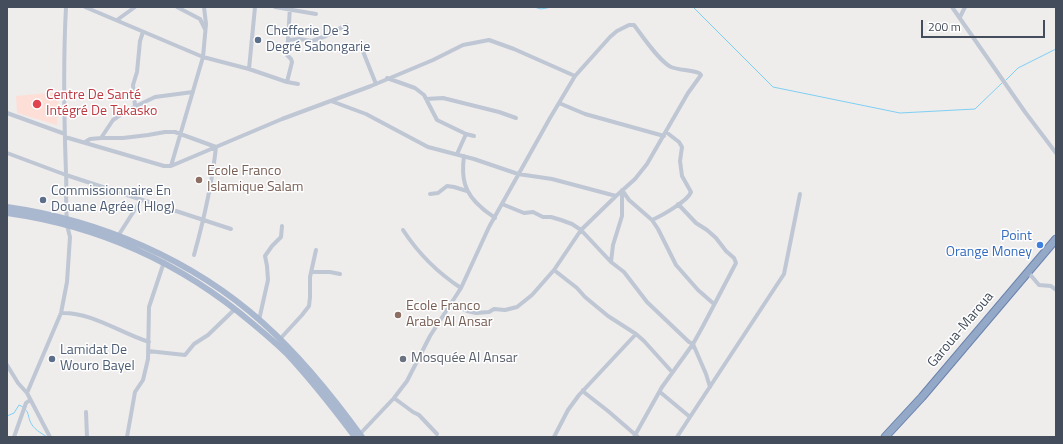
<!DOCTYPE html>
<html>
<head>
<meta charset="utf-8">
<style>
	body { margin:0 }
	#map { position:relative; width:1063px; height:444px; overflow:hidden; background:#efecec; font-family:"Titillium Web",sans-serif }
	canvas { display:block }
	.frame { position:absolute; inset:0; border:8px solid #434d5b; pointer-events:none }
	.scale { position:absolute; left:921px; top:20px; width:124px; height:18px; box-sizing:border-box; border:2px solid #434d5b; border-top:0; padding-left:5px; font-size:12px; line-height:14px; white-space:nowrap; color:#434d5b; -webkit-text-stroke:3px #fff; paint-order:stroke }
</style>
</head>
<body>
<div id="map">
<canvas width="1063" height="444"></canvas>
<div class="frame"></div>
<div class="scale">200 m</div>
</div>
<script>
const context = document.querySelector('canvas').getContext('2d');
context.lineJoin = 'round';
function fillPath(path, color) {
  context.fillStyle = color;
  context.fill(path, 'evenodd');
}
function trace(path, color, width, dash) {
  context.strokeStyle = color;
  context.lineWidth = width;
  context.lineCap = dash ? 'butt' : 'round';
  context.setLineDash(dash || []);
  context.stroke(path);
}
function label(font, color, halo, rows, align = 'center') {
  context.font = font + ' "Titillium Web",sans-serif';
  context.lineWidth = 3;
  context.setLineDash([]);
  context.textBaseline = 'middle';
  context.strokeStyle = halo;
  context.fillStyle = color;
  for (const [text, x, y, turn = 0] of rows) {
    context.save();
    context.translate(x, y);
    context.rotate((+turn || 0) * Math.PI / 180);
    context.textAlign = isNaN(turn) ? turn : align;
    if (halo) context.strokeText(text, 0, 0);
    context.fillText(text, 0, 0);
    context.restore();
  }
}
fillPath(new Path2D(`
	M 59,92 L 57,125 L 17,113 L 16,96 Z`), '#fddfd8');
trace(new Path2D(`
	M 534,7 L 541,9 L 552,7
	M 641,7 L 643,7
	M 693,7 L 773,87 L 900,113 L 975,109 L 1002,83
	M 1006,80 L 1018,68 L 1056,49
	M 25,409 C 29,413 28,416 30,421 C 33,429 41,433 47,437
	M 7,416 L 14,413 L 19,405 L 23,407`), '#7ecff3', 1);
const trunk = new Path2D(`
	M 885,437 L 922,397 L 1056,239`);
trace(trunk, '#6a83ac', 9);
trace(new Path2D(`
	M 66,7 C 63,62 64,118 66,173 C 67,189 65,204 67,219
	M 85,7 L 203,57 L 249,69 L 287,82 L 298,84
	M 177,7 L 200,19 L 205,29
	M 275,7 L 316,14
	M 952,7 L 1025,112 L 1056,153
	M 960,17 L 965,7
	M 117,20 L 135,7
	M 288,40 L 299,39 L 312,41 L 326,36 L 346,25
	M 360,44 L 376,84
	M 249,69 L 255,7
	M 387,78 L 415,88 L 424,95 L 437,120 L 466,134 L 474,136
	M 287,82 L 292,62 L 291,59 L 287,55 L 290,7
	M 426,99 L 443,98 L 499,112 L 516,118
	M 331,101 L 366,114 L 428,147 L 474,159 L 518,174 L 552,179 L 616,196 L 635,179 L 647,164 L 688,93 L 701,75 L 699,73 C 691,70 678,70 671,67 C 659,61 643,37 634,25 L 629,25 L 617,31 L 610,37 L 575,76 L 550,118 L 489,227 L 461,288 L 430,336 L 407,381 L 394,398 L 360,434
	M 559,103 L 585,114 L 664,136
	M 135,106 L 133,85 L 137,72 L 140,41 L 143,32
	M 7,113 L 65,134
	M 65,137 L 164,166 L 171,166 L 282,119 L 371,86 L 433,60 L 463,45 L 489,40 L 514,49 L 575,76
	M 101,138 L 123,138 L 148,135 L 165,132 L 175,132 L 216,147 C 212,184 204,219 194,255
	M 85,142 L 90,139 L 101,138 L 113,120 L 126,111 L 155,97 L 193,92
	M 7,153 L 66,175 L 231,229
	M 457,154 L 466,134
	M 464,156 C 461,178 464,193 482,208 C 486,212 490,214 495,218
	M 171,166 L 203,57 L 206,24 L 204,7
	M 622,190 L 629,200 L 652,220 L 658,229 L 676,265 L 698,290 L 714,304
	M 430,194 L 438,193 L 447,186 L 454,187 L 467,191
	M 502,204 L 524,213 L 533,212 L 543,217 L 551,217 L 561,220 L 572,224 L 581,230 L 611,262 L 624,272 L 647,302 L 689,342 L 693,344 L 706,374 L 710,387
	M 652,220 C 661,216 688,201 691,192 L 682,176 L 680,161 L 682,147 L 679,142 L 666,132
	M 403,230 C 418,253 438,273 461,288
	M 118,236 L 141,200
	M 611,262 L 613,245 L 622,216 L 622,192
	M 554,270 L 577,288 L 585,297 L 608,316 L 636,334 L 644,341 L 672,372
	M 311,272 L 330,272 L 340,274
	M 1028,272 L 1039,285 L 1051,286 L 1056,290
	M 451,304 L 467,311 L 476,313 L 489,312 L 494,309 L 505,310 L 517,307 L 532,295 L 554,270 L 581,230 L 616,196
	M 61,313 C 92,312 120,333 149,342
	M 259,320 L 268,280 L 267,266 L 265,256 L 272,246 L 281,237 L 282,226
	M 280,339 L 302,315 L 309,306 L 310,297 L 310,277 L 316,250
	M 148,351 L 185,355 L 194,344 L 208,335 L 235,309
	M 7,365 L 18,383 L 27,393 L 50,437
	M 583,390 L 585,393 L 608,411 L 638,437
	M 660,392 L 690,417 L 677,437
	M 27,393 L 61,313 L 67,282 L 70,237 L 67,225
	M 394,398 L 413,412 L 419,415 L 437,434
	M 86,412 L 87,437
	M 690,417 L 784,274 L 800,194
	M 14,437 L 26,403 L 30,400
	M 127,437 L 135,392 L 143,380 L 148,359 L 149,307 L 164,262
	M 554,437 L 568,410 L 579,395 L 636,334
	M 634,437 L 662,387 L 693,344 L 703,326 L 736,263 L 734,258 L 726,251 L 716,238 L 707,230 L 696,223 L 678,204`), '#bec7d3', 4);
trace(new Path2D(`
	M 7,207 C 100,220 193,260 263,323 C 300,356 333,397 362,437
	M 7,213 C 100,226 180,262 252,323 C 264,333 277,344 288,355 C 312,381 334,409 355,437`), '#a9b8ce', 6);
trace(trunk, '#94a8c7', 7);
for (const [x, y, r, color] of [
	[258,40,4,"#5c6f8a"],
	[37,104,5,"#e0444e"],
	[199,180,4,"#8d6e63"],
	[43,200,4,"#5c6f8a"],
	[1040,245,4,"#3f7fe0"],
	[398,315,4,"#8d6e63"],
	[52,359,4,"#5c6f8a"],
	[403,359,4,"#6b7280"]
]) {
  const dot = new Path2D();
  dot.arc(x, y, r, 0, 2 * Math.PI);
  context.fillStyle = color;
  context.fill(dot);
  trace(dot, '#fff', 1.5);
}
label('14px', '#4e5e75', '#fff', [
	["Chefferie De 3",266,32],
	["Degré Sabongarie",266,48],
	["Commissionnaire En",51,192],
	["Douane Agrée ( Hlog)",51,208],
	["Lamidat De",60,351],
	["Wouro Bayel",60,367]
], 'left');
label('14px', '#be3a42', '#fff', [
	["Centre De Santé",46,96],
	["Intégré De Takasko",46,112]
], 'left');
label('14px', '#785e54', '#fff', [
	["Ecole Franco",207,172],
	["Islamique Salam",207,188],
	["Ecole Franco",406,307],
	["Arabe Al Ansar",406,323]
], 'left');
label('14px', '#366cbe', '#fff', [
	["Point",1032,237],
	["Orange Money",1032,253]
], 'right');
label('14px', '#434d5b', '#fff', [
	["Garoua-Maroua",961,330,-50]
]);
label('14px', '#5b616d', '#fff', [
	["Mosquée Al Ansar",411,359]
], 'left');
</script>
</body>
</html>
